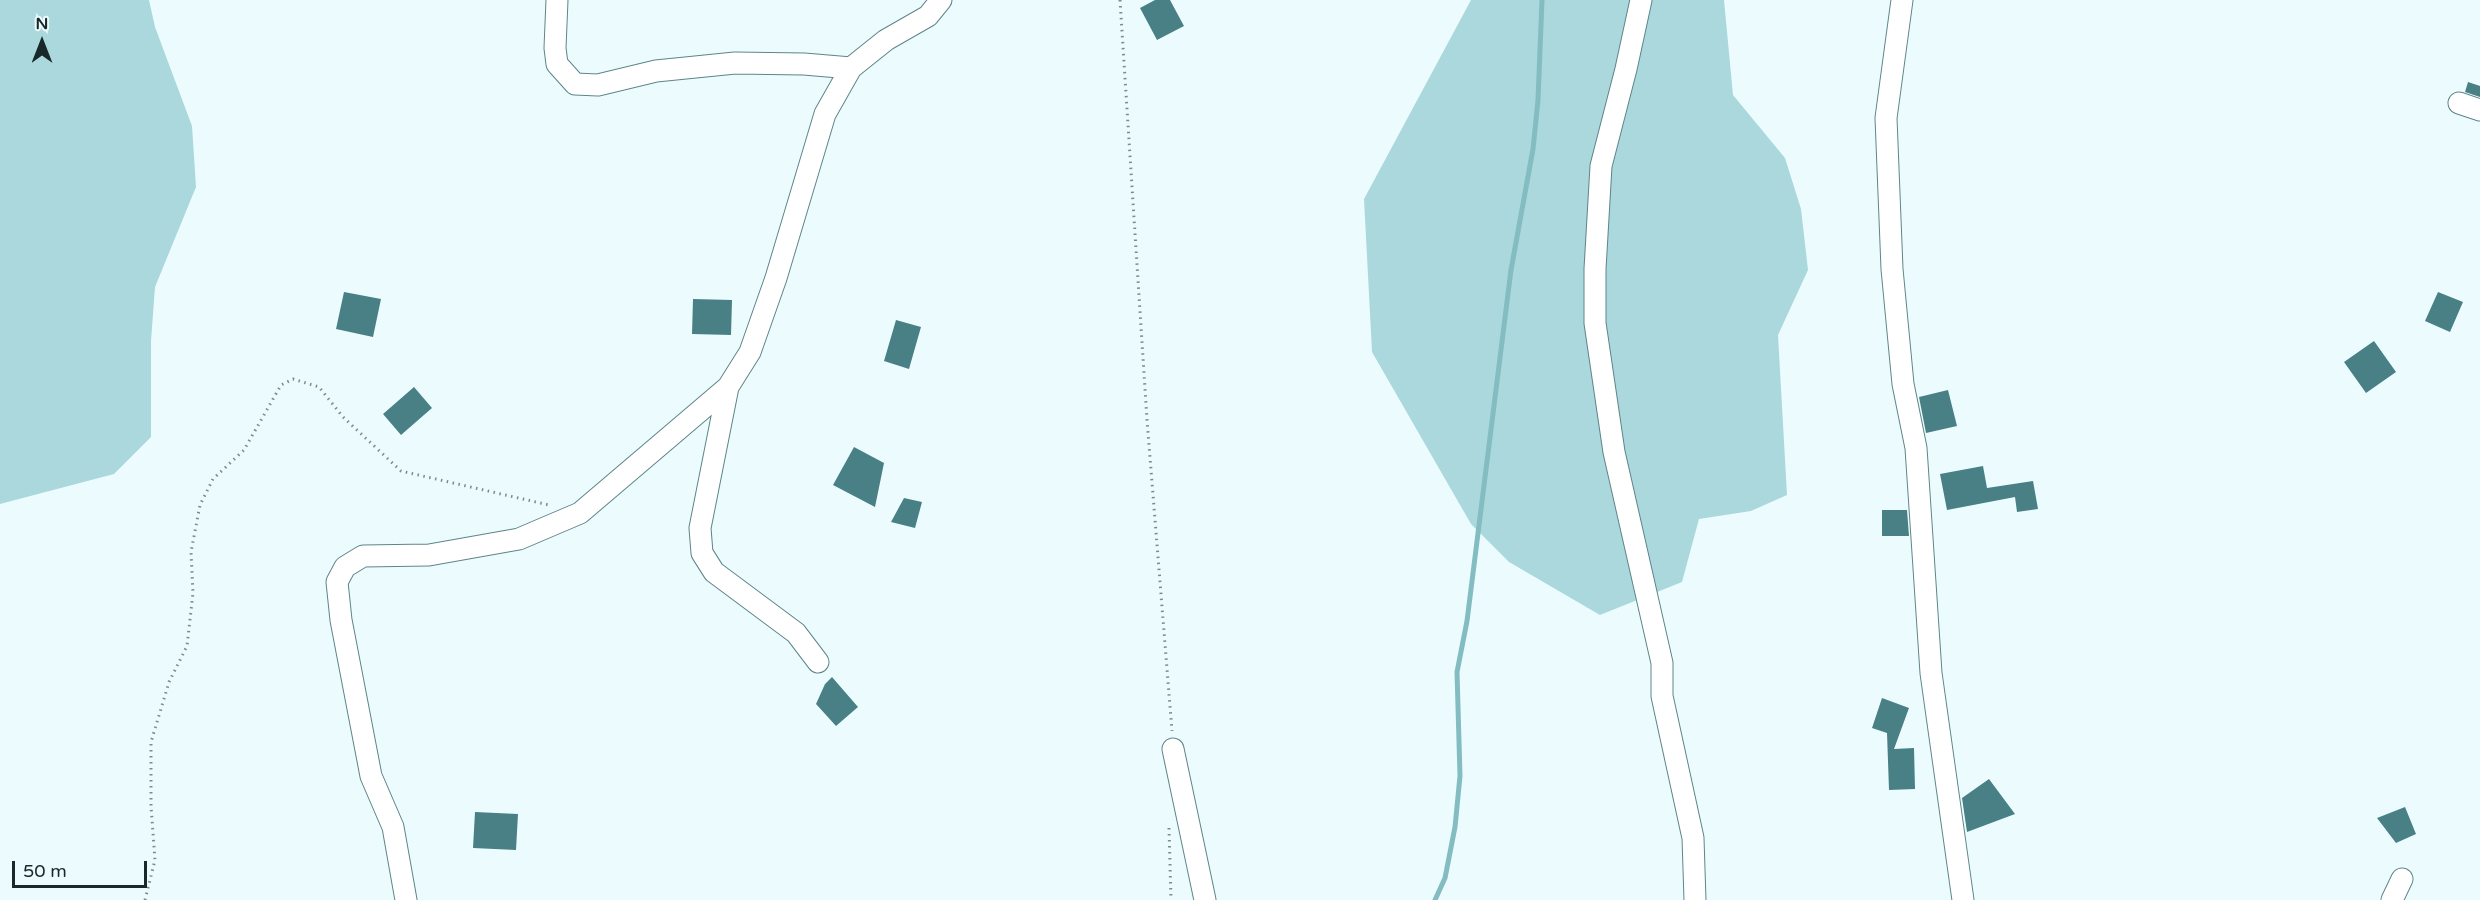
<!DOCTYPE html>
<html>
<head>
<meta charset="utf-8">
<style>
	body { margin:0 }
	#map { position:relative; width:2480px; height:900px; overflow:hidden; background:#ecfcfe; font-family:"Varela Round",sans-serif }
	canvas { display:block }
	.north { position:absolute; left:12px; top:12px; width:60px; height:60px; -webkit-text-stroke:4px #ecfcfe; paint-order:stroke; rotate:0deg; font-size:16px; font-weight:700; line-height:24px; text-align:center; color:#19292b }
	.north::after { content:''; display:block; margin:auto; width:21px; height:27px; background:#19292b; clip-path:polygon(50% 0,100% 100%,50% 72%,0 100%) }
	.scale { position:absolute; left:12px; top:861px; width:135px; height:27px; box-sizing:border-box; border:3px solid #19292b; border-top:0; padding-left:8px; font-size:18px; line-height:21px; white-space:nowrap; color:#19292b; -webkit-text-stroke:4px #ecfcfe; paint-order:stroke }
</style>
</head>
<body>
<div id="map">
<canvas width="2480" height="900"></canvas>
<div class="north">N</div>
<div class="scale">50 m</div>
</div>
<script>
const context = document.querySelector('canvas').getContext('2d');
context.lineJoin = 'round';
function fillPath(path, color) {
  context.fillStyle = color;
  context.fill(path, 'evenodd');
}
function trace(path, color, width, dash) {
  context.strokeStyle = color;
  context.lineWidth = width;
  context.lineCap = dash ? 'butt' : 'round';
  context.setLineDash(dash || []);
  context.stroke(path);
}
fillPath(new Path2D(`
	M 0,0 L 149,0 L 155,27 L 192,126 L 196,187 L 155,287 L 151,341 L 151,437 L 114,474 L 0,504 Z
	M 1471,0 L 1724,0 L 1733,95 L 1785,158 L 1801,209 L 1808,270 L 1778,335 L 1787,495 L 1751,511 L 1699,519 L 1682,582 L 1600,615 L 1509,562 L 1471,524 L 1372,352 L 1364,199 Z`), '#abd8dc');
trace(new Path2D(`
	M 1435,900 L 1445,878 L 1455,827 L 1460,776 L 1457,672 L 1467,621 L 1511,270 L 1533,149 L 1538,100 L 1542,0`), '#83bdc2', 5);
fillPath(new Path2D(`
	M 1155,0 L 1170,0 L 1184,26 L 1157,40 L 1140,8 Z
	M 2468,82 L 2480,86 L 2480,97 L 2465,92 Z
	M 344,292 L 381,299 L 373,337 L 336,329 Z
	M 2438,292 L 2463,302 L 2450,332 L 2425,321 Z
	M 693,299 L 732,300 L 731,335 L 692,334 Z
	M 896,320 L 921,327 L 909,369 L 884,361 Z
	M 2374,341 L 2396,372 L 2366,393 L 2344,362 Z
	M 414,387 L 432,408 L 401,435 L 383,414 Z
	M 1948,390 L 1957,426 L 1926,433 L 1919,397 Z
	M 854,447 L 884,463 L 875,507 L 833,485 Z
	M 1983,466 L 1987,488 L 2033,481 L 2038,509 L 2017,512 L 2015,497 L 1947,510 L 1940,474 Z
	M 904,498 L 922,502 L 915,528 L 891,522 Z
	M 1882,510 L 1907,510 L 1909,536 L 1882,536 Z
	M 832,677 L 858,707 L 836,726 L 816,704 L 825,684 Z
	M 1882,698 L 1909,708 L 1894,749 L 1914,748 L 1915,789 L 1889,790 L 1887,733 L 1872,728 Z
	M 1989,779 L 2015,814 L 1967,832 L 1962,798 Z
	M 2405,807 L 2416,834 L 2396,843 L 2377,818 Z
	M 475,812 L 518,814 L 516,850 L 473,848 Z`), '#488085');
const street = new Path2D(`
	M 557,0 L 555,48 L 557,64 L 575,84 L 598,85 L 656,71 L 735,63 L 804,64 L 851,68
	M 1641,0 L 1626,69 L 1601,166 L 1595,269 L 1595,323 L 1614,452 L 1662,663 L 1662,696 L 1693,838 L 1695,900
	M 1902,0 L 1886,118 L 1892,269 L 1903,384 L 1916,448 L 1931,673 L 1963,900
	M 2459,103 L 2480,110
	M 728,387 L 700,528 L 702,553 L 714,572 L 796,633 L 818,662
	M 1173,749 L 1205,900
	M 406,900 L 393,827 L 371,776 L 341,620 L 337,582 L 345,567 L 363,556 L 429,555 L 519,539 L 580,513 L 728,387 L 750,352 L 776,278 L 825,114 L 851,68 L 886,40 L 928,16 L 941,0
	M 2392,900 L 2402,879`);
trace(street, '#5e8589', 23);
trace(new Path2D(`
	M 1120,0 L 1147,420 L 1172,731
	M 1169,828 L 1171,900
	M 145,900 L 155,860 L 151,806 L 151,742 L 169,682 L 187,646 L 193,593 L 191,552 L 200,505 L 213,479 L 244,450 L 281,385 L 293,379 L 319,387 L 343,417 L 401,471 L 549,505`), '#7c8c8e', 3, [1.5, 4.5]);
trace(street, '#fff', 21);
</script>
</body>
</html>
